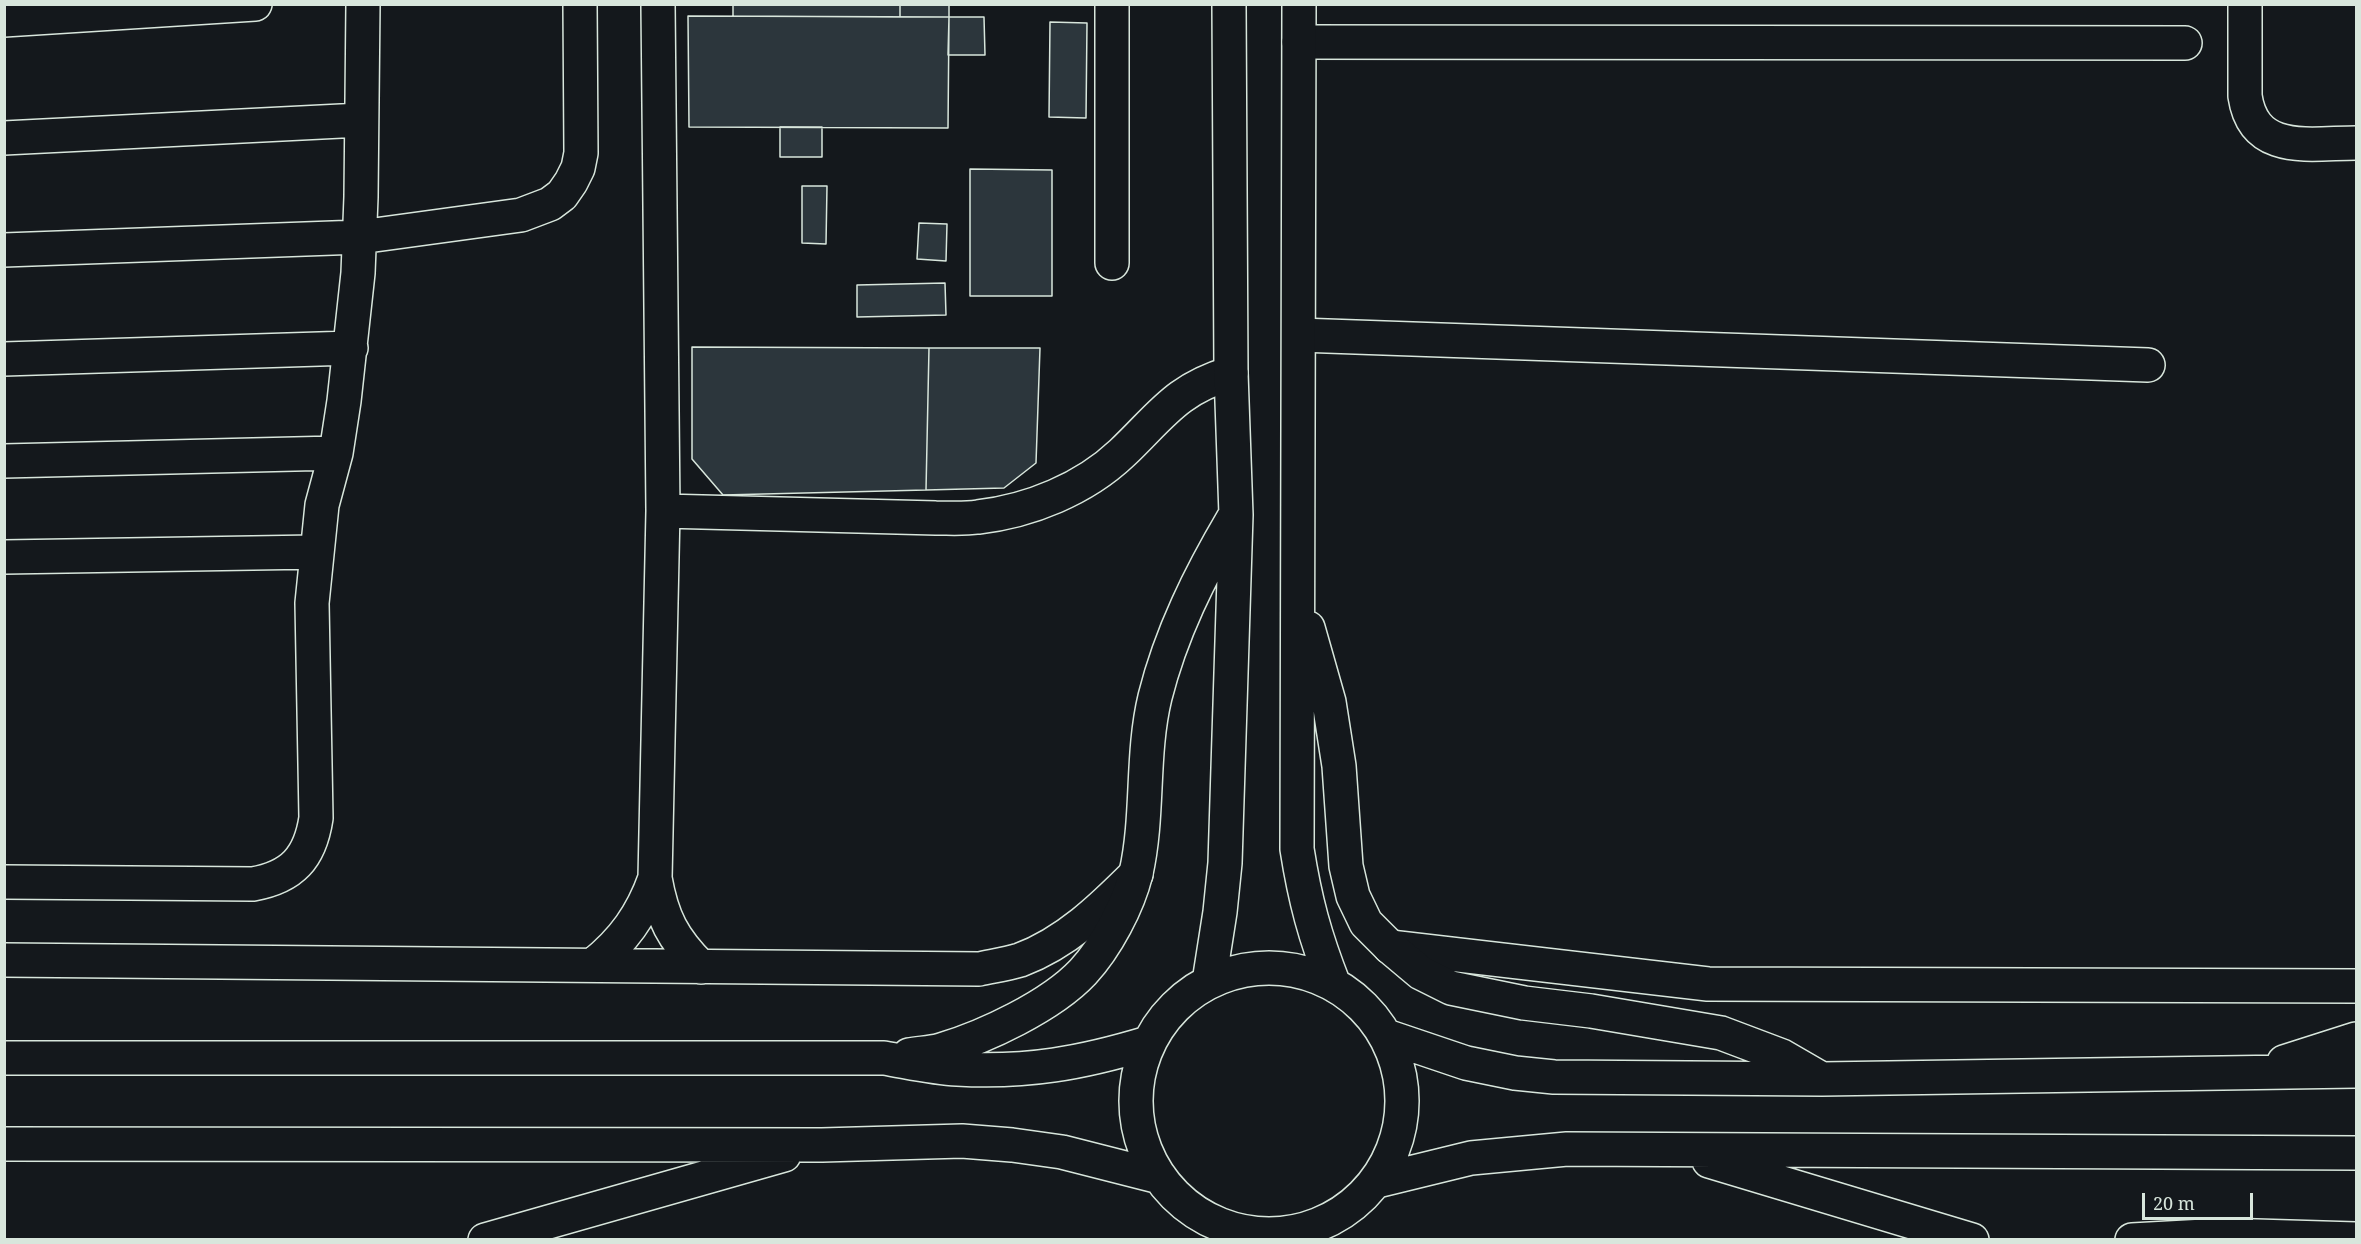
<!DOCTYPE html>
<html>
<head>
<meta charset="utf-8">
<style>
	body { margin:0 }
	#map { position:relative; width:2361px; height:1244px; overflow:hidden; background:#14181c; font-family:"Noto Serif",serif }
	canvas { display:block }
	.frame { position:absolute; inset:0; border:6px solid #d8e6dc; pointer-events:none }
	.scale { position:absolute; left:2142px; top:1193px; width:111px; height:27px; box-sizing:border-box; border:3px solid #d8e6dc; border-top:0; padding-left:8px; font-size:18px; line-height:21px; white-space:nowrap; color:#d8e6dc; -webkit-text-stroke:4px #14181c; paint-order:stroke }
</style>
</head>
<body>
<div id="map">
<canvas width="2361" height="1244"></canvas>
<div class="frame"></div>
<div class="scale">20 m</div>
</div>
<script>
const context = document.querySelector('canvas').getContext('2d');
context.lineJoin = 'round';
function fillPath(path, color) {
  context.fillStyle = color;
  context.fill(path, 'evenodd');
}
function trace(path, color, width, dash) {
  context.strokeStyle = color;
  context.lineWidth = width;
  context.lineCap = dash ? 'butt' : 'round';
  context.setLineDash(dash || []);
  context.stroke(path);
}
const building = new Path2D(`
	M 733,4 L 900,4 L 900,17 L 733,16 Z
	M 900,4 L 949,4 L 949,17 L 900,17 Z
	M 688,16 L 949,17 L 948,128 L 689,127 Z
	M 949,17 L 984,17 L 985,55 L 948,55 Z
	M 1050,22 L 1087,23 L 1086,118 L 1049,117 Z
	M 780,127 L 822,127 L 822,157 L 780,157 Z
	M 970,169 L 1052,170 L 1052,296 L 970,296 Z
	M 802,186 L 827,186 L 826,244 L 802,243 Z
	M 919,223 L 947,224 L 946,261 L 917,259 Z
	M 945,283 L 946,315 L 857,317 L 857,285 Z
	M 692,347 L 929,348 L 926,490 L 723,495 L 692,459 Z
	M 929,348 L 1040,348 L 1036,463 L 1004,488 L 926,490 Z`);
fillPath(building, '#2c363c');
trace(building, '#d8e6dc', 1.5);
const minor = new Path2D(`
	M 658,4 L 663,511 L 655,878 C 662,918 673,939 701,967
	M 2245,4 L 2245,96 C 2254,156 2310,143 2356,143
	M 4,20 L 255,4
	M 1299,42 L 2185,43
	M 4,138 L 361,120
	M 4,250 L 360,237 L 521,215 L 550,204 L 562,195 L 571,182 L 578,168 L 581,153 L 580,4
	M 1112,263 L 1112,4
	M 1299,335 L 2148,365
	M 4,359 L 351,348
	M 4,461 L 336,453
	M 663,511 L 936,518 C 950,518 964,519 978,517 C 1030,511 1084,489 1122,453 C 1162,415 1175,390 1231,373
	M 4,557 L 315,552
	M 4,882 L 253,884 C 292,877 310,858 316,818 L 312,603 L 322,505 L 336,453 L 344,401 L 358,273 L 361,197 L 363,4
	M 1390,947 L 1708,984 L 2356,986
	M 4,960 L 979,969 C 993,966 1007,964 1020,960 C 1066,943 1102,908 1136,874
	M 593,965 C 623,941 642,915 655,878
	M 2132,1240 L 2223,1235 L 2356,1239`);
const major = new Path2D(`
	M 1299,4 L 1297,849 C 1305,900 1315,937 1334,985
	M 1308,628 L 1329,702 L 1339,766 L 1346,866 L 1353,896 L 1366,923 L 1390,947 L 1421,973 L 1451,988 L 1524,1003 L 1591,1011 L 1721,1033 L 1782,1056 L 1820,1078
	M1136 1101a133 133 0 1 1 266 0a133 133 0 1 1-266 0Z
	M 1209,982 L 1220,912 L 1225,863 L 1236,515 L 1231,373 L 1229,4
	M 1386,1036 L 1466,1063 L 1515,1073 L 1554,1077 L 1822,1079 L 2356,1071
	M 909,1055 C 920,1053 931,1053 941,1050 C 985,1037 1051,1006 1083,972 C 1106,947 1128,906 1136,873 C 1149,815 1141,755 1155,697 C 1171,633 1200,575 1233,519
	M 4,1058 L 884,1058 C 908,1062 933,1068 957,1069 C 1027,1073 1082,1063 1148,1043
	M 2284,1062 L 2356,1039
	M 4,1144 L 822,1145 L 962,1141 L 1012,1145 L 1062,1152 L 1160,1177
	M 1709,1161 L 1972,1240
	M 1377,1181 L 1471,1158 L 1567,1149 L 2356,1153
	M 485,1240 L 784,1155`);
trace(minor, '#d8e6dc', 36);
trace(major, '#d8e6dc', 36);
trace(minor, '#14181c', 33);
trace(major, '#14181c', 33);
</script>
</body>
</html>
